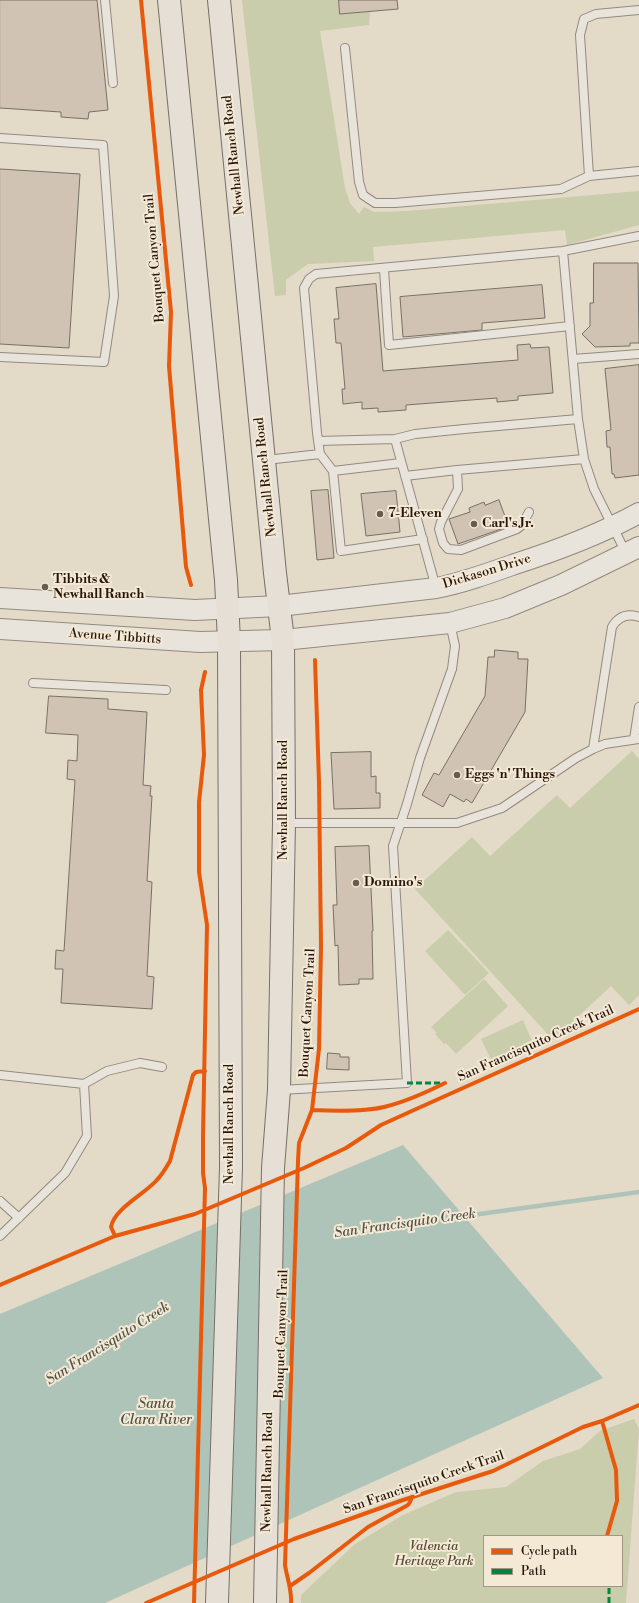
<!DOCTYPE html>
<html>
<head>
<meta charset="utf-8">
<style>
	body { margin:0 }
	#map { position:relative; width:639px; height:1603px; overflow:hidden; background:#e3dac8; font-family:"Libre Bodoni",serif }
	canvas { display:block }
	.legend { position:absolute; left:483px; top:1535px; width:140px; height:52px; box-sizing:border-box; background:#f4e9d4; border:1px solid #a29584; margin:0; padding:5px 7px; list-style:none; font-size:12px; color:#28170d }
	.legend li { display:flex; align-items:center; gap:8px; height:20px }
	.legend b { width:20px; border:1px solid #a29584 }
</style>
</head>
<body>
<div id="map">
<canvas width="639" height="1603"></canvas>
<ul class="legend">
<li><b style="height:5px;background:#e8590c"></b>Cycle path</li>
<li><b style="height:5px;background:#00873e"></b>Path</li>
</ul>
</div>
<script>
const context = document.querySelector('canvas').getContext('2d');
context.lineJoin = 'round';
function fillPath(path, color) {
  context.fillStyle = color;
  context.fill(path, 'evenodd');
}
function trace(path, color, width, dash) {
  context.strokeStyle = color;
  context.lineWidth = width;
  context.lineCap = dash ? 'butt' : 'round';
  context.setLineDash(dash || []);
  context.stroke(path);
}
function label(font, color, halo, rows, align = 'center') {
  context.font = font + ' "Libre Bodoni",serif';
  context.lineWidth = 4;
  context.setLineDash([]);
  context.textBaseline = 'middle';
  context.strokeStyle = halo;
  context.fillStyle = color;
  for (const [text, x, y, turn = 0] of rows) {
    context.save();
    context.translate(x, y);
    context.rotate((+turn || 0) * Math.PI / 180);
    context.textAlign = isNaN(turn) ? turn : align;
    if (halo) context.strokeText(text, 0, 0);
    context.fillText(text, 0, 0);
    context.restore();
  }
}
fillPath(new Path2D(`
	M 242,0 L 339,0 L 370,11 L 369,25 L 320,31 L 345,188 L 350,203 L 359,214 L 364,207 L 374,212 L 407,211 L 639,191 L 639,225 L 567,245 L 565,230 L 373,247 L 374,261 L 308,264 L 286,280 L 286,295 L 275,296 Z
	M 632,751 L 639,759 L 639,995 L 629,1005 L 611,986 L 553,1040 L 415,889 L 472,837 L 490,856 L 557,795 L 570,808 Z
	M 448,930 L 489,973 L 465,995 L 425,951 Z
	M 484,979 L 508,1006 L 456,1054 L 446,1043 L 444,1044 L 435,1034 L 437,1033 L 431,1027 Z
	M 523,1020 L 534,1046 L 493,1064 L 481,1039 Z
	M 634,1419 L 639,1429 L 626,1603 L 301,1603 L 301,1595 L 355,1544 L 403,1515 L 456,1492 L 506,1487 L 543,1461 L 580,1449 L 600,1431 ZM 484,1536 L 622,1536 L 622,1586 L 484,1586 Z`), '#c9cdac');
fillPath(new Path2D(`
	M 403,1145 L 603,1378 L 105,1603 L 0,1603 L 0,1314 Z`), '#afc4b9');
trace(new Path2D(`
	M 458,1217 L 639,1192`), '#afc4b9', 4.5);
const building = new Path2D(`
	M 0,0 L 97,0 L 108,110 L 89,112 L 88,119 L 61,117 L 61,112 L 0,108 Z
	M 339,0 L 397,0 L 398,9 L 340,14 Z
	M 0,169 L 80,174 L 69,348 L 0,344 Z
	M 594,263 L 638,263 L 639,343 L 630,343 L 630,346 L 595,347 L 582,334 L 590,326 L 590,303 L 593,303 Z
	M 376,284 L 383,371 L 518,360 L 517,345 L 530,344 L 531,348 L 549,347 L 553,393 L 518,396 L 518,400 L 497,402 L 497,398 L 406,405 L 406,410 L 378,412 L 378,408 L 362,409 L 362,402 L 343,404 L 342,389 L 345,389 L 341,343 L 336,343 L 334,319 L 339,319 L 336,288 Z
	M 542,285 L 545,318 L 482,323 L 482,330 L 403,337 L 400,297 Z
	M 639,365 L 639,475 L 615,478 L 614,474 L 612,474 L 610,447 L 607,447 L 606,431 L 611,430 L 605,369 Z
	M 328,490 L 334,558 L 317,560 L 311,491 Z
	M 396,491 L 400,532 L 366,536 L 361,494 Z
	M 499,500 L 506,519 L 504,519 L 507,527 L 458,544 L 449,519 L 470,512 L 469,508 L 484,502 L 485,505 Z
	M 495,650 L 518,652 L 518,659 L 528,659 L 525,712 L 472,803 L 466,799 L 464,802 L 450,794 L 443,807 L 422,795 L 434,773 L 439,775 L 485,696 L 488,657 L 494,657 Z
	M 49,696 L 108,699 L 108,709 L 147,712 L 143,785 L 151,786 L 150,796 L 152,796 L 147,881 L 152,882 L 147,976 L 154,977 L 152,1009 L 61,1003 L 63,969 L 55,969 L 56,950 L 64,951 L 75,780 L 67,779 L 68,760 L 77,761 L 78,735 L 46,733 Z
	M 371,752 L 371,777 L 376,776 L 376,793 L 380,793 L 380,808 L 334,809 L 331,753 Z
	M 369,846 L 373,931 L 372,931 L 373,979 L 359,979 L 359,984 L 339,985 L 338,945 L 335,946 L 333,905 L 337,905 L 335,847 Z
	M 328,1053 L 340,1054 L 340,1057 L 349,1057 L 349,1070 L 327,1069 Z`);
fillPath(building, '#d1c3b4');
trace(building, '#777066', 1);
const service = new Path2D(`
	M 105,0 L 113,83
	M 345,48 L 359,182 L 363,195 L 375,203 L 395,203 L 561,189 L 589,176 L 639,171
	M 0,138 L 103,145 L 114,296 L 104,362 L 0,357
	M 589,176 L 580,35 L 584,19 L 596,14 L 639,10
	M 563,251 L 578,419 L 584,459 L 594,489 L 626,553
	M 384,269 L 389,345 L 570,326
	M 573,359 L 639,354
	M 395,439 L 436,588
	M 318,441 L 395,439 L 415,434 L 464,429 L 578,419
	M 266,460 L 320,454
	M 401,463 L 333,471 L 341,551 L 423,539
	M 457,470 L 458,489 L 441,522 L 439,529 L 443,543 L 448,549 L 461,550 L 517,529 L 522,525 L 529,512
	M 333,471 L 320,454 L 317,433 L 304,288 L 309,279 L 316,274 L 563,251 L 639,236
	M 405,476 L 457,470 L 584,459
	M 33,683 L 166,690
	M 634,739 L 639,707
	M 593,749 L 612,627 C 618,617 627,613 639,617
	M 285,823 L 457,823 L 502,808 L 576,758 L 593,749 L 605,744 L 639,739
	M 0,1075 L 84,1084 L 87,1136 L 65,1173 L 0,1236
	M 84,1084 L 107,1071 L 140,1063 L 162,1067
	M 280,1090 L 407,1083 L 393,846 L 407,804 L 420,758 L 452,669 L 455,646 L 450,623
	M 0,1201 L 19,1218`);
const tertiary = new Path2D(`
	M 0,598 L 195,610 L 279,606 L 436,588 C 462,583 487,574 512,565 C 556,551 599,535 639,513
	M 0,629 L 200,642 L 283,640 L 450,623 L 505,608 L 561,585 L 639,547`);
const primary = new Path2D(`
	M 169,0 L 226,580 L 229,641 L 231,1167 L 217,1603
	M 219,0 L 275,573 L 283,640 L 284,823 L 279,1090 L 273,1168 L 265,1603`);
trace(service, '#928a7f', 10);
trace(tertiary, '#928a7f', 22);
trace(primary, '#777066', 24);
trace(service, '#e9e4db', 8);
trace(tertiary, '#e9e4db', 20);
trace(primary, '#e5dfd6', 22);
trace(new Path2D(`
	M 407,1083 L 440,1083
	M 609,1603 L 609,1586`), '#00873e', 3, [6, 3]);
trace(new Path2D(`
	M 141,0 L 171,312 L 169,366 L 186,567 L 191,585
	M 312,1110 C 333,1111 364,1112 384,1107 C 405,1102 425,1093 445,1083
	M 115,1236 L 111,1227 C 114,1209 143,1195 156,1181 C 162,1175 166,1168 170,1161 L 193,1075 L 196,1072 L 205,1071
	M 0,1285 L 115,1236 L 195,1214 L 304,1168 L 346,1148 L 381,1125 L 414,1110 L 639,1009
	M 602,1421 L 616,1470 L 617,1501 L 607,1536
	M 290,1586 L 309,1573 L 368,1527 L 408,1505 L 410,1502 L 412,1497
	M 146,1603 L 294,1539 L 400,1501 L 493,1471 L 583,1427 L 602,1421 L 639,1405
	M 194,1603 L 205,1188 L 203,1173 L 203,1136 L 207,925 L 199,872 L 199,802 L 204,755 L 201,690 L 205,672
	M 291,1603 C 292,1590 287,1578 285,1565 L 298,1161 L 299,1143 L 312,1110 L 319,1049 L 321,947 L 319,782 L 315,660`), '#e8590c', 4);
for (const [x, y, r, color] of [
	[380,514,4,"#695b4e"],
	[474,524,4,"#695b4e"],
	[45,587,4,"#695b4e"],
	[457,775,4,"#695b4e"],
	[356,883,4,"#695b4e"]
]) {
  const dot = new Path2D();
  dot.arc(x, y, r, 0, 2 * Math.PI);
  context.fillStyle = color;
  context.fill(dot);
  trace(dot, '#f4e9d4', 1.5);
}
label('13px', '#28170d', '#f4e9d4', [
	["Newhall Ranch Road",234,155,-96],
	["Bouquet Canyon Trail",155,258,-95],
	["Newhall Ranch Road",266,477,-96],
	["Dickason Drive",487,572,-17],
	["Avenue Tibbitts",115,637,4],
	["Newhall Ranch Road",284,800,-90],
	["Bouquet Canyon Trail",308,1013,-87],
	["San Francisquito Creek Trail",536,1044,-24],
	["Newhall Ranch Road",230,1124,-90],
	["Bouquet Canyon Trail",282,1334,-88],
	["Newhall Ranch Road",268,1472,-89],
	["San Francisquito Creek Trail",424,1483,-19]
]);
label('bold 13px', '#28170d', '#f4e9d4', [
	["7-Eleven",388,514],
	["Carl's Jr.",482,524],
	["Tibbits &",53,580],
	["Newhall Ranch",53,595],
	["Eggs 'n' Things",465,775],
	["Domino's",364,883]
], 'left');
label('italic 13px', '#524a36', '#f4e9d4', [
	["Valencia",434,1547],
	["Heritage Park",434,1562]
]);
label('italic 14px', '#505047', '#f4e9d4', [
	["San Francisquito Creek",405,1224,-8],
	["San Francisquito Creek",108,1344,-32],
	["Santa",156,1405],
	["Clara River",156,1421]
]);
</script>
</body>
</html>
